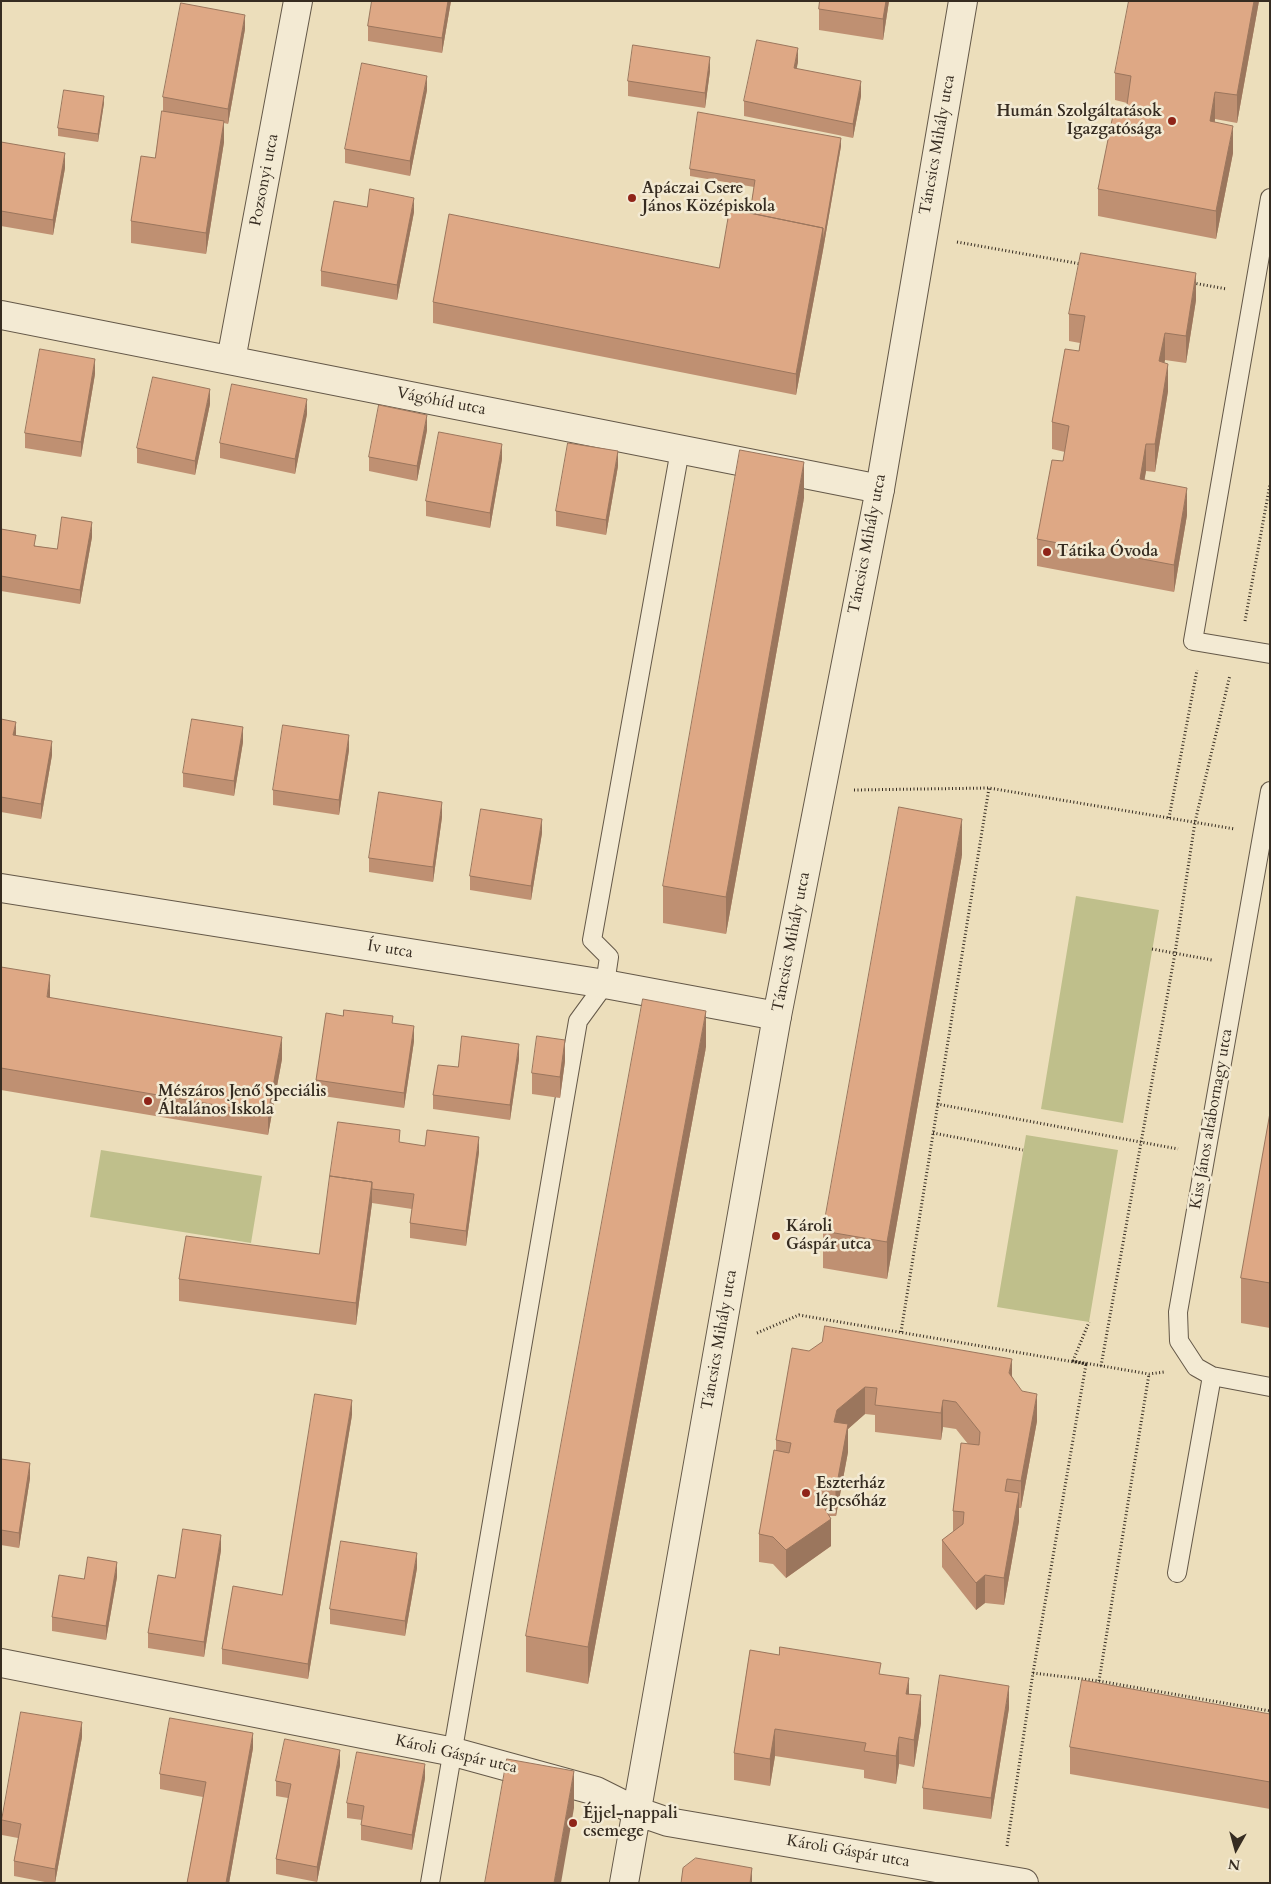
<!DOCTYPE html>
<html>
<head>
<meta charset="utf-8">
<style>
	body { margin:0 }
	#map { position:relative; width:1271px; height:1884px; overflow:hidden; background:#ecdebb; font-family:Cardo,serif }
	canvas { display:block }
	.frame { position:absolute; inset:0; border:2px solid #362c21; pointer-events:none }
	.north { position:absolute; left:1211px; top:1824px; width:50px; height:50px; -webkit-text-stroke:4px #f3ead3; paint-order:stroke; rotate:187deg; font-size:14px; font-weight:700; line-height:20px; text-align:center; color:#362c21 }
	.north::after { content:''; display:block; margin:auto; width:18px; height:22px; background:#362c21; clip-path:polygon(50% 0,100% 100%,50% 72%,0 100%) }
</style>
</head>
<body>
<div id="map">
<canvas width="1271" height="1884"></canvas>
<div class="frame"></div>
<div class="north">N</div>
</div>
<script>
const context = document.querySelector('canvas').getContext('2d');
context.lineJoin = 'round';
function fillPath(path, color) {
  context.fillStyle = color;
  context.fill(path, 'evenodd');
}
function trace(path, color, width, dash) {
  context.strokeStyle = color;
  context.lineWidth = width;
  context.lineCap = dash ? 'butt' : 'round';
  context.setLineDash(dash || []);
  context.stroke(path);
}
function label(font, color, halo, rows, align = 'center') {
  context.font = font + ' Cardo,serif';
  context.lineWidth = 5;
  context.setLineDash([]);
  context.textBaseline = 'middle';
  context.strokeStyle = halo;
  context.fillStyle = color;
  for (const [text, x, y, turn = 0] of rows) {
    context.save();
    context.translate(x, y);
    context.rotate((+turn || 0) * Math.PI / 180);
    context.textAlign = isNaN(turn) ? turn : align;
    if (halo) context.strokeText(text, 0, 0);
    context.fillText(text, 0, 0);
    context.restore();
  }
}
fillPath(new Path2D(`
	M 1076,896 L 1159,910 L 1123,1123 L 1041,1109 Z
	M 1026,1135 L 1118,1150 L 1089,1322 L 997,1307 Z
	M 101,1150 L 262,1176 L 251,1243 L 90,1217 Z`), '#bfbf8b');
const service = new Path2D(`
	M 1270,198 L 1193,641 L 1270,654
	M 1270,791 L 1178,1312 L 1179,1341 L 1196,1367 L 1212,1376 L 1270,1387
	M 1177,1573 L 1212,1376
	M 430,1883 L 578,1021 L 605,984 L 609,957 L 592,940 L 680,450`);
const minor = new Path2D(`
	M 1,315 L 880,489
	M 231,360 L 298,1
	M 1,888 L 605,984 L 777,1016
	M 1,1663 L 454,1752 L 596,1791 L 636,1811`);
const tertiary = new Path2D(`
	M 636,1811 L 668,1822 L 1024,1883
	M 624,1883 L 777,1016 L 880,489 L 963,1`);
trace(service, '#645848', 20);
trace(minor, '#645848', 30);
trace(tertiary, '#645848', 30);
trace(new Path2D(`
	M 957,242 L 1081,264
	M 1193,283 L 1227,289
	M 1245,621 L 1270,484
	M 854,790 L 989,788 L 1235,829
	M 1169,818 L 1197,670
	M 1152,949 L 1212,960
	M 937,1104 L 1178,1149
	M 933,1133 L 1023,1150
	M 901,1332 L 989,788
	M 757,1333 L 799,1315 L 1086,1364 L 1073,1361 L 1149,1374 L 1164,1372
	M 1073,1361 L 1089,1322
	M 1101,1366 L 1175,953 L 1195,822 L 1230,675
	M 1033,1673 L 1099,1681 L 1149,1374
	M 1099,1681 L 1270,1711
	M 1007,1846 L 1033,1673 L 1086,1364`), '#362c21', 3, [1, 2.5]);
trace(service, '#f3ead3', 18);
trace(minor, '#f3ead3', 28);
trace(tertiary, '#f3ead3', 28);
fillPath(new Path2D(`
	M 372,1 L 451,1 L 442,53 L 368,41 L 368,26 Z
	M 820,1 L 889,1 L 883,40 L 819,30 L 819,9 Z
	M 1259,1 L 1237,123 L 1215,119 L 1215,122 L 1233,153 L 1216,239 L 1098,216 L 1098,189 L 1126,112 L 1127,103 L 1115,100 L 1115,73 Z
	M 245,29 L 228,124 L 224,123 L 224,142 L 206,254 L 131,243 L 131,221 L 155,158 L 163,111 L 163,97 Z
	M 798,62 L 796,68 L 861,96 L 853,138 L 744,116 L 744,101 Z
	M 710,71 L 705,108 L 628,96 L 628,81 Z
	M 427,90 L 410,176 L 345,163 L 345,149 Z
	M 104,103 L 98,142 L 58,136 L 58,128 Z
	M 1,142 L 65,168 L 53,235 L 1,226 Z
	M 841,146 L 823,250 L 796,395 L 433,323 L 433,302 L 719,268 L 750,213 L 754,187 L 690,176 L 690,169 Z
	M 367,207 L 414,212 L 397,300 L 321,286 L 321,271 Z
	M 1196,300 L 1186,363 L 1165,360 L 1164,363 L 1168,391 L 1155,472 L 1146,471 L 1144,480 L 1187,515 L 1174,592 L 1037,566 L 1037,539 L 1063,461 L 1065,452 L 1052,449 L 1052,422 L 1079,351 L 1080,343 L 1069,341 L 1069,314 Z
	M 95,374 L 81,457 L 25,448 L 25,433 Z
	M 210,404 L 195,475 L 137,463 L 137,448 Z
	M 307,414 L 295,474 L 220,458 L 220,443 Z
	M 427,430 L 417,481 L 369,471 L 369,457 Z
	M 502,459 L 490,528 L 426,516 L 426,501 Z
	M 618,466 L 606,535 L 556,526 L 556,511 Z
	M 804,498 L 726,934 L 663,923 L 663,886 Z
	M 1,529 L 36,546 L 57,549 L 92,537 L 80,604 L 1,591 Z
	M 1,719 L 16,735 L 52,755 L 41,819 L 1,812 Z
	M 243,742 L 234,796 L 183,787 L 183,773 Z
	M 349,750 L 339,815 L 273,805 L 273,790 Z
	M 442,817 L 433,882 L 369,872 L 369,858 Z
	M 542,833 L 531,900 L 470,890 L 470,876 Z
	M 962,855 L 887,1279 L 823,1268 L 823,1231 Z
	M 1,967 L 50,998 L 282,1059 L 268,1135 L 1,1090 Z
	M 393,1023 L 414,1041 L 404,1108 L 316,1095 L 316,1080 Z
	M 706,1047 L 588,1684 L 526,1672 L 526,1636 Z
	M 519,1059 L 510,1120 L 433,1109 L 433,1095 L 458,1067 Z
	M 565,1061 L 560,1098 L 532,1094 L 532,1073 Z
	M 1270,1113 L 1270,1328 L 1241,1323 L 1241,1278 Z
	M 400,1143 L 479,1152 L 466,1246 L 410,1238 L 410,1223 L 412,1209 L 372,1203 L 356,1325 L 179,1301 L 179,1279 L 319,1254 Z
	M 809,1351 L 1012,1376 L 1037,1421 L 1021,1508 L 1019,1508 L 1019,1521 L 1004,1605 L 985,1603 L 976,1610 L 942,1567 L 942,1540 L 953,1532 L 953,1511 L 968,1444 L 956,1429 L 943,1427 L 941,1440 L 875,1432 L 875,1415 L 865,1414 L 848,1429 L 848,1452 L 836,1516 L 830,1516 L 831,1546 L 786,1578 L 773,1564 L 759,1562 L 759,1534 L 776,1450 L 776,1440 Z
	M 352,1415 L 308,1679 L 222,1664 L 222,1649 L 282,1595 Z
	M 1,1459 L 30,1478 L 19,1548 L 1,1545 Z
	M 221,1550 L 204,1657 L 148,1648 L 148,1633 Z
	M 417,1568 L 405,1636 L 330,1624 L 330,1609 Z
	M 117,1577 L 106,1640 L 52,1631 L 52,1617 L 84,1579 Z
	M 750,1650 L 881,1674 L 909,1694 L 921,1723 L 914,1767 L 899,1764 L 896,1784 L 864,1778 L 864,1770 L 775,1756 L 770,1786 L 734,1780 L 734,1753 Z
	M 1009,1708 L 991,1819 L 923,1809 L 923,1788 Z
	M 1270,1714 L 1270,1809 L 1070,1774 L 1070,1747 Z
	M 82,1737 L 55,1883 L 50,1883 L 14,1876 L 14,1861 L 18,1838 L 2,1835 L 2,1820 Z
	M 253,1748 L 229,1883 L 187,1883 L 203,1797 L 160,1789 L 160,1774 Z
	M 340,1765 L 317,1882 L 276,1874 L 276,1859 L 288,1798 L 276,1796 L 276,1781 Z
	M 425,1778 L 412,1850 L 361,1840 L 361,1825 L 362,1820 L 347,1818 L 347,1803 Z`), '#bf9072');
fillPath(new Path2D(`
	M 448,1 L 451,1 L 442,53 L 442,38 Z
	M 886,1 L 889,1 L 883,40 L 883,19 Z
	M 1254,1 L 1259,1 L 1237,123 L 1237,95 Z
	M 245,15 L 245,29 L 228,124 L 228,109 Z
	M 798,48 L 798,62 L 794,82 L 794,68 Z
	M 710,57 L 710,71 L 705,108 L 705,93 Z
	M 427,76 L 427,90 L 410,176 L 410,161 Z
	M 861,81 L 861,96 L 853,138 L 853,124 Z
	M 1215,92 L 1215,119 L 1210,148 L 1210,121 Z
	M 104,96 L 104,103 L 98,142 L 98,134 Z
	M 224,121 L 224,142 L 206,254 L 206,233 Z
	M 1233,126 L 1233,153 L 1216,239 L 1216,211 Z
	M 841,138 L 841,146 L 823,250 L 796,395 L 796,374 L 823,228 Z
	M 65,153 L 65,168 L 53,235 L 53,220 Z
	M 414,198 L 414,212 L 397,300 L 397,285 Z
	M 1196,273 L 1196,300 L 1186,363 L 1186,336 Z
	M 1165,333 L 1165,360 L 1159,389 L 1159,361 Z
	M 95,359 L 95,374 L 81,457 L 81,442 Z
	M 1168,364 L 1168,391 L 1155,472 L 1155,444 Z
	M 210,389 L 210,404 L 195,475 L 195,461 Z
	M 307,399 L 307,414 L 295,474 L 295,459 Z
	M 427,415 L 427,430 L 417,481 L 417,466 Z
	M 502,444 L 502,459 L 490,528 L 490,513 Z
	M 1146,444 L 1146,471 L 1140,507 L 1140,479 Z
	M 618,451 L 618,466 L 606,535 L 606,520 Z
	M 804,462 L 804,498 L 726,934 L 726,897 Z
	M 1187,488 L 1187,515 L 1174,592 L 1174,565 Z
	M 92,522 L 92,537 L 80,604 L 80,590 Z
	M 16,722 L 16,736 L 13,735 Z
	M 243,727 L 243,742 L 234,796 L 234,781 Z
	M 349,735 L 349,750 L 339,815 L 339,800 Z
	M 52,741 L 52,755 L 41,819 L 41,804 Z
	M 442,802 L 442,817 L 433,882 L 433,867 Z
	M 542,819 L 542,833 L 531,900 L 531,886 Z
	M 962,819 L 962,855 L 887,1279 L 887,1242 Z
	M 50,975 L 50,997 L 47,1018 L 47,997 Z
	M 706,1011 L 706,1047 L 588,1684 L 588,1647 Z
	M 414,1026 L 414,1041 L 404,1108 L 404,1093 Z
	M 282,1037 L 282,1059 L 268,1135 L 268,1114 Z
	M 565,1040 L 565,1061 L 560,1098 L 560,1077 Z
	M 519,1044 L 519,1059 L 510,1120 L 510,1105 Z
	M 479,1137 L 479,1152 L 466,1246 L 466,1231 Z
	M 372,1182 L 372,1203 L 356,1325 L 356,1303 Z
	M 1012,1359 L 1012,1386 L 1009,1373 Z
	M 865,1387 L 865,1414 L 848,1429 L 848,1452 L 836,1516 L 834,1422 L 837,1410 Z
	M 1037,1394 L 1037,1421 L 1021,1508 L 1021,1481 Z
	M 352,1400 L 352,1415 L 308,1679 L 308,1664 Z
	M 943,1400 L 943,1427 L 941,1440 L 941,1413 Z
	M 30,1463 L 30,1478 L 19,1548 L 19,1533 Z
	M 821,1489 L 821,1517 L 831,1519 L 831,1546 L 786,1578 L 786,1550 L 819,1499 Z
	M 1019,1493 L 1019,1521 L 1004,1605 L 1004,1578 Z
	M 221,1535 L 221,1550 L 204,1657 L 204,1642 Z
	M 417,1553 L 417,1568 L 405,1636 L 405,1621 Z
	M 117,1562 L 117,1577 L 106,1640 L 106,1626 Z
	M 985,1575 L 985,1603 L 976,1610 L 976,1583 Z
	M 909,1678 L 909,1705 L 906,1694 Z
	M 1009,1686 L 1009,1708 L 991,1819 L 991,1798 Z
	M 921,1695 L 921,1723 L 914,1767 L 914,1740 Z
	M 82,1722 L 82,1737 L 55,1883 L 55,1869 Z
	M 775,1729 L 775,1756 L 770,1786 L 770,1759 Z
	M 253,1733 L 253,1748 L 229,1883 L 226,1883 Z
	M 899,1737 L 899,1764 L 896,1784 L 896,1756 Z
	M 340,1750 L 340,1765 L 317,1882 L 317,1867 Z
	M 425,1764 L 425,1778 L 412,1850 L 412,1835 Z
	M 574,1771 L 574,1808 L 561,1883 L 554,1883 Z
	M 752,1868 L 752,1883 L 750,1883 Z`), '#9b765d');
const building = new Path2D(`
	M 372,1 L 448,1 L 442,38 L 368,26 Z
	M 820,1 L 886,1 L 883,19 L 819,9 Z
	M 1129,1 L 1254,1 L 1237,95 L 1215,92 L 1210,121 L 1233,126 L 1216,211 L 1098,189 L 1114,110 L 1126,112 L 1131,76 L 1115,73 Z
	M 181,3 L 245,15 L 228,109 L 163,97 Z
	M 757,40 L 798,48 L 794,68 L 861,81 L 853,124 L 744,101 Z
	M 633,45 L 710,57 L 705,93 L 628,81 Z
	M 362,63 L 427,76 L 410,161 L 345,149 Z
	M 64,90 L 104,96 L 98,134 L 58,128 Z
	M 162,111 L 224,121 L 206,233 L 131,221 L 141,156 L 155,158 Z
	M 698,112 L 841,138 L 823,242 L 823,228 L 750,213 L 755,180 L 690,169 Z
	M 1,142 L 65,153 L 53,220 L 1,211 Z
	M 370,189 L 414,198 L 397,285 L 321,271 L 334,201 L 367,207 Z
	M 730,209 L 823,228 L 796,374 L 433,302 L 449,214 L 719,268 Z
	M 1081,253 L 1196,273 L 1186,336 L 1165,333 L 1159,361 L 1168,364 L 1155,444 L 1146,444 L 1140,479 L 1187,488 L 1174,565 L 1037,539 L 1052,460 L 1063,461 L 1069,426 L 1052,422 L 1065,349 L 1079,351 L 1085,316 L 1069,314 Z
	M 40,349 L 95,359 L 81,442 L 25,433 Z
	M 153,377 L 210,389 L 195,461 L 137,448 Z
	M 232,384 L 307,399 L 295,459 L 220,443 Z
	M 379,405 L 427,415 L 417,466 L 369,457 Z
	M 439,432 L 502,444 L 490,513 L 426,501 Z
	M 568,443 L 618,451 L 606,520 L 556,511 Z
	M 740,450 L 804,462 L 726,897 L 663,886 Z
	M 62,517 L 92,522 L 80,590 L 1,576 L 1,529 L 36,535 L 34,546 L 57,549 Z
	M 1,719 L 16,722 L 13,735 L 52,741 L 41,804 L 1,797 Z
	M 192,719 L 243,727 L 234,781 L 183,773 Z
	M 283,725 L 349,735 L 339,800 L 273,790 Z
	M 379,792 L 442,802 L 433,867 L 369,858 Z
	M 899,807 L 962,819 L 887,1242 L 823,1231 Z
	M 481,809 L 542,819 L 531,886 L 470,876 Z
	M 1,967 L 50,975 L 47,997 L 282,1037 L 268,1114 L 1,1068 Z
	M 643,999 L 706,1011 L 588,1647 L 526,1636 Z
	M 344,1010 L 393,1016 L 392,1023 L 414,1026 L 404,1093 L 316,1080 L 326,1013 L 343,1016 Z
	M 462,1036 L 519,1044 L 510,1105 L 433,1095 L 438,1065 L 458,1067 Z
	M 537,1036 L 565,1040 L 560,1077 L 532,1073 Z
	M 1270,1113 L 1270,1283 L 1241,1278 Z
	M 338,1122 L 400,1130 L 399,1142 L 425,1146 L 427,1130 L 479,1137 L 466,1231 L 410,1223 L 414,1194 L 372,1189 L 372,1182 L 330,1176 Z
	M 330,1176 L 372,1182 L 356,1303 L 179,1279 L 186,1236 L 319,1254 Z
	M 825,1326 L 1012,1359 L 1009,1373 L 1022,1391 L 1037,1394 L 1021,1481 L 1007,1479 L 1005,1491 L 1019,1493 L 1004,1578 L 985,1575 L 976,1583 L 942,1540 L 963,1524 L 964,1512 L 953,1511 L 961,1443 L 979,1445 L 980,1432 L 956,1402 L 943,1400 L 941,1413 L 875,1405 L 877,1388 L 865,1387 L 837,1410 L 834,1422 L 848,1424 L 836,1489 L 821,1489 L 819,1499 L 831,1519 L 786,1550 L 773,1537 L 759,1534 L 774,1450 L 789,1453 L 791,1443 L 776,1440 L 792,1348 L 809,1351 L 822,1342 Z
	M 315,1394 L 352,1400 L 308,1664 L 222,1649 L 233,1586 L 282,1595 Z
	M 1,1459 L 30,1463 L 19,1533 L 1,1530 Z
	M 183,1529 L 221,1535 L 204,1642 L 148,1633 L 158,1575 L 175,1578 Z
	M 341,1541 L 417,1553 L 405,1621 L 330,1609 Z
	M 88,1557 L 117,1562 L 106,1626 L 52,1617 L 59,1575 L 84,1579 Z
	M 780,1647 L 881,1663 L 879,1674 L 909,1678 L 906,1694 L 921,1695 L 914,1740 L 899,1737 L 896,1756 L 864,1751 L 866,1743 L 775,1729 L 770,1759 L 734,1753 L 750,1650 L 779,1655 Z
	M 940,1675 L 1009,1686 L 991,1798 L 923,1788 Z
	M 1082,1680 L 1270,1714 L 1270,1782 L 1070,1747 Z
	M 21,1712 L 82,1722 L 55,1869 L 14,1861 L 21,1824 L 2,1820 Z
	M 170,1718 L 253,1733 L 226,1883 L 187,1883 L 206,1782 L 160,1774 Z
	M 285,1739 L 340,1750 L 317,1867 L 276,1859 L 291,1784 L 276,1781 Z
	M 357,1752 L 425,1764 L 412,1835 L 361,1825 L 364,1806 L 347,1803 Z
	M 507,1759 L 574,1771 L 554,1883 L 485,1883 Z
	M 696,1858 L 752,1868 L 750,1883 L 681,1883 L 683,1868 Z`);
fillPath(building, '#dea885');
trace(building, '#9b765d', 1);
for (const [x, y, r, color] of [
	[1172,121,5,"#8f2418"],
	[632,198,5,"#8f2418"],
	[1047,552,5,"#8f2418"],
	[148,1101,5,"#8f2418"],
	[776,1236,5,"#8f2418"],
	[806,1493,5,"#8f2418"],
	[573,1823,5,"#8f2418"]
]) {
  const dot = new Path2D();
  dot.arc(x, y, r, 0, 2 * Math.PI);
  context.fillStyle = color;
  context.fill(dot);
  trace(dot, '#f3ead3', 2);
}
label('bold 16px', '#362c21', '#f3ead3', [
	["Humán Szolgáltatások",1162,112,"right"],
	["Igazgatósága",1162,130,"right"],
	["Apáczai Csere",642,189],
	["János Középiskola",642,207],
	["Tátika Óvoda",1057,552],
	["Mészáros Jenő Speciális",158,1092],
	["Általános Iskola",158,1110],
	["Károli",786,1227],
	["Gáspár utca",786,1245],
	["Eszterház",816,1484],
	["lépcsőház",816,1502],
	["Éjjel-nappali",583,1814],
	["csemege",583,1832]
], 'left');
label('16px', '#362c21', '#f3ead3', [
	["Táncsics Mihály utca",938,145,-80],
	["Pozsonyi utca",265,180,-79],
	["Vágóhíd utca",441,402,11],
	["Táncsics Mihály utca",868,544,-79],
	["Táncsics Mihály utca",792,942,-79],
	["Ív utca",390,950,9],
	["Kiss János altábornagy utca",1212,1119,-80],
	["Táncsics Mihály utca",720,1340,-80],
	["Károli Gáspár utca",456,1755,13],
	["Károli Gáspár utca",848,1852,10]
]);
</script>
</body>
</html>
